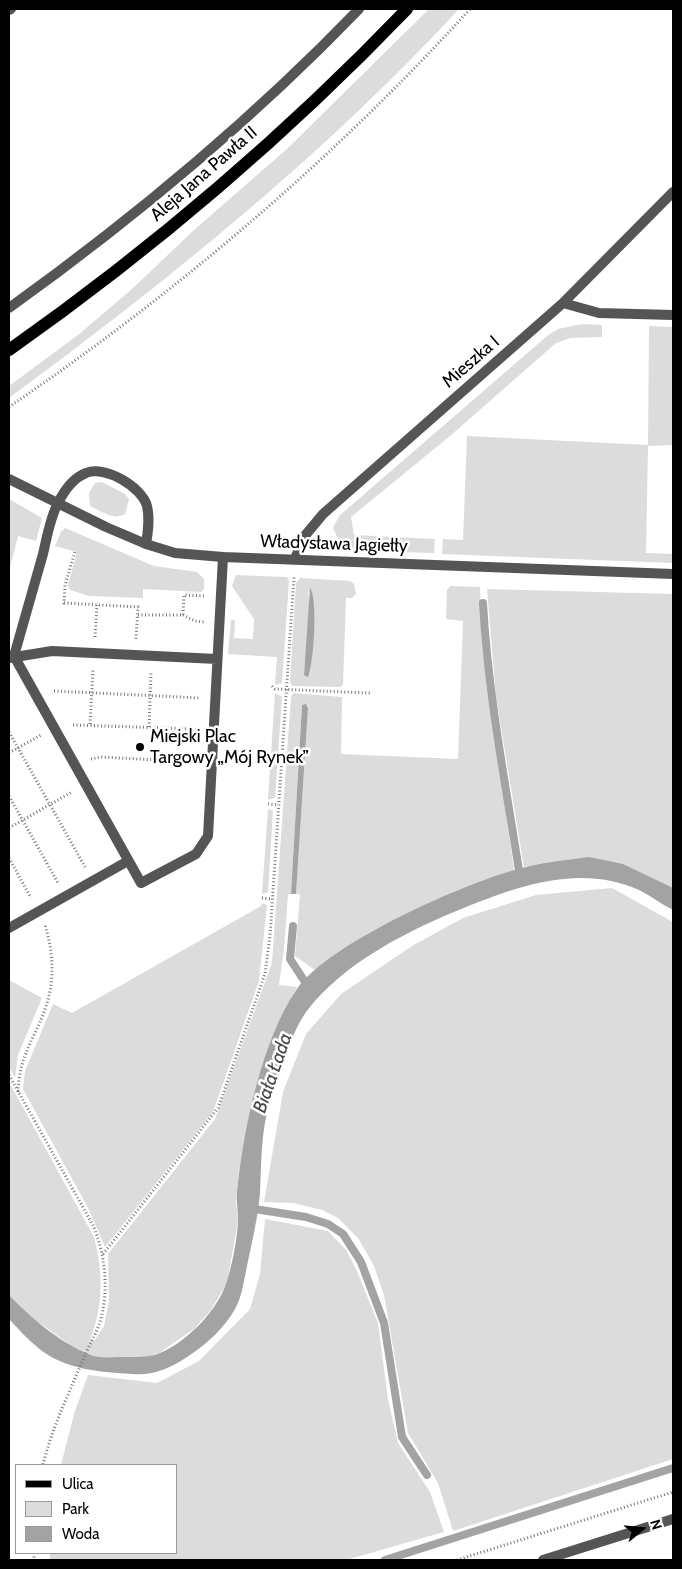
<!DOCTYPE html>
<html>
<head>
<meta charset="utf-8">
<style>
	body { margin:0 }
	#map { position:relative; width:682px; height:1569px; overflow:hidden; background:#fff; font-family:Cabin,sans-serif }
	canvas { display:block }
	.frame { position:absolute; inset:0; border:10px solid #000; pointer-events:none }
	.legend { position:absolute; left:15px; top:1464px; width:162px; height:90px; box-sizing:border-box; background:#fff; border:1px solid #999; margin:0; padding:6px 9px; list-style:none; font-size:15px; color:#000 }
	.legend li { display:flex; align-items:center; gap:10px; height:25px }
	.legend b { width:25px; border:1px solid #999 }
	.north { position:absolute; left:617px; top:1504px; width:50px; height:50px; -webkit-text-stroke:4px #fff; paint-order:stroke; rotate:73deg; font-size:14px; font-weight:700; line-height:20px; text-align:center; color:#000 }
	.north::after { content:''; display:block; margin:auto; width:18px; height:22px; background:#000; clip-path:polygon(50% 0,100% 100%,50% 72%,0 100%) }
</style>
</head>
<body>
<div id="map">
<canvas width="682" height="1569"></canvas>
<div class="frame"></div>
<ul class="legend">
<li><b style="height:6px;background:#000"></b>Ulica</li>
<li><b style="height:14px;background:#dcdcdc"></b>Park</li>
<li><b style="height:14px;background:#a3a3a3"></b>Woda</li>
</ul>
<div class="north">N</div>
</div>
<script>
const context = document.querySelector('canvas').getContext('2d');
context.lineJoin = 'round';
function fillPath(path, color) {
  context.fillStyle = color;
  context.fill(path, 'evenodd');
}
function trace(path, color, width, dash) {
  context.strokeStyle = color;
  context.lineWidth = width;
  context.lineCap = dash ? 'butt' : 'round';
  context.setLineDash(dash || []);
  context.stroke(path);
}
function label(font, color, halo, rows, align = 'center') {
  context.font = font + ' Cabin,sans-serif';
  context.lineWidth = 5;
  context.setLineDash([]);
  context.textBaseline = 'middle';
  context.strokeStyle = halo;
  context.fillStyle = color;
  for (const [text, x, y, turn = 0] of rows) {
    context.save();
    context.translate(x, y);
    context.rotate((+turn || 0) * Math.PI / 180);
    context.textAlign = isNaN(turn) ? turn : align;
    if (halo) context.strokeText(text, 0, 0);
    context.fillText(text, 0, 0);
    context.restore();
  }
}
fillPath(new Path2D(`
	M 429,9 L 459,9 C 324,155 169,280 9,398 L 9,386 L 78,335 L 132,289 L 194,230 L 288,148 Z
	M 582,324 L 602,325 L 602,337 L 571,338 L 556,343 L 450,436 L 351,517 L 354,535 L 435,539 L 434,553 L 357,551 L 341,545 L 333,528 L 339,516 L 547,336 L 558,329 Z
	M 649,326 L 673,327 L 673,445 L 648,446 L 646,553 L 673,554 L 673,563 L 442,554 L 443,539 L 463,540 L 467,436 L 648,445 Z
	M 102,482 L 125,494 L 129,499 L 125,514 C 114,521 101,511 90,506 L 89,493 L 95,483 Z
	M 9,499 L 42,518 L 36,541 L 18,536 L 9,571 Z
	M 65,528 L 154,566 L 197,572 L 204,579 L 204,589 L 201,592 L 143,589 L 143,598 L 89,596 L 70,590 L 68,585 L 77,552 L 55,546 L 61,532 Z
	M 236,575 L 287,577 L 289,581 L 282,683 L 275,685 L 277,657 L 228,654 L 231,620 L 235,620 L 234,638 L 253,639 L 254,619 L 232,586 Z
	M 300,578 L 350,581 L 354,584 L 356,594 L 352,598 L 346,598 L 343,685 L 340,687 L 292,686 L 290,681 L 296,583 ZM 308,590 L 313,597 L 312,656 L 309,674 L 304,675 L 310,607 Z
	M 450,586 L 480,587 L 482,646 L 514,870 L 460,889 L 370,932 L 315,970 L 295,956 L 300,894 L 296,894 L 308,708 L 308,706 L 302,705 L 291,894 L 288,894 L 284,949 L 279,985 L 297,987 L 269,1045 L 258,1085 L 239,1170 L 236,1201 L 238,1221 L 227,1283 L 211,1310 L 194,1329 L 159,1353 L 147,1357 L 99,1358 L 72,1346 L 28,1315 L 9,1295 L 9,1082 L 94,1237 C 103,1272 104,1305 90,1339 L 94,1341 L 104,1326 L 109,1300 L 108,1254 L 215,1119 L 272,963 L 291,697 L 293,693 L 342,697 L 341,754 L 458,759 L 463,621 L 446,619 L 447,590 Z
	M 487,589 L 673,594 L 673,888 L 589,857 L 524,867 L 496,697 Z
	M 275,693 L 282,697 L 275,798 L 268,800 Z
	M 268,809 L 273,811 L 268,892 L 262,894 Z
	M 612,888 L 673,922 L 673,1459 L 453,1531 L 438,1483 L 408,1433 L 384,1295 L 374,1266 L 358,1238 L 338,1218 L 322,1210 L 293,1203 L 264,1202 L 283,1092 L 306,1034 L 341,994 L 412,946 L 463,918 L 536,895 Z
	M 262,903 L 267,905 L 259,981 L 213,1112 L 105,1247 L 88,1208 L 23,1089 L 25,1071 L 53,1004 L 72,1013 L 261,906 Z
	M 9,980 L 42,998 L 18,1055 L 15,1078 L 9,1067 Z
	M 265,1219 L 328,1231 L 346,1250 L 357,1271 L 378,1323 L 388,1399 L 398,1443 L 430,1492 L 444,1532 L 346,1560 L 50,1560 L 50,1553 L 176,1553 L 176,1465 L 61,1465 L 74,1414 L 88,1375 L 157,1383 L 199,1361 L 250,1309 L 260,1274 Z`), '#dcdcdc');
fillPath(new Path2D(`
	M 310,588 C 318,598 314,664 308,677 L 304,675 Z
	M 306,704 L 308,708 L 296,894 L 291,894 L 302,705 Z
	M 589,857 L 623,864 L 673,888 L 673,910 C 661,904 651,896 639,890 C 581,864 521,885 466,907 C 409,930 344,962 306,1012 C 290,1034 268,1101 264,1129 C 261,1150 261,1171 260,1193 C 258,1217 252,1242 247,1266 C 244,1280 242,1297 235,1309 C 225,1327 207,1344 190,1355 C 171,1368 154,1376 131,1374 C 102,1372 70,1370 45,1353 C 32,1344 20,1331 9,1319 L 9,1295 C 31,1318 59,1342 89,1354 C 99,1359 109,1357 120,1357 C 133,1357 148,1358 160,1353 C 188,1341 218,1310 227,1281 C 232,1266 238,1235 238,1219 C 238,1210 236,1201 237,1192 C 243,1131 262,1039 297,989 C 327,944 468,881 522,868 C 544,862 567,860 589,857 Z`), '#a3a3a3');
trace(new Path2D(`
	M 483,603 C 488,695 506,786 520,877
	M 293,926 L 290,959 L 309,988
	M 248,1208 L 306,1217 L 328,1224 L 343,1234 L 361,1262 L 384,1323 L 402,1437 L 427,1475
	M 385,1560 L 673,1468`), '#a3a3a3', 8);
trace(new Path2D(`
	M 9,407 C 176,293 334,159 470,9
	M 75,552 L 65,585 L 64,603 L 138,607 L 136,639
	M 138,615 L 183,615 L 184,595 L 205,596
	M 183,615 L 195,621 L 204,622
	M 95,637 L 97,605
	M 272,686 L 275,689 L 370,693
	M 54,691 L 200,698
	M 90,724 L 93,670
	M 73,725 L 196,729
	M 149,727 L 151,673
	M 9,732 L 85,867
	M 9,753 L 41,735
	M 91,759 L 101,757 L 195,762
	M 9,796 L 58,883
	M 268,804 L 278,805
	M 9,828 L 72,792
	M 9,858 L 31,898
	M 262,898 L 272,899
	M 9,1075 L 94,1227 C 104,1254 108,1281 103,1309 C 101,1325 92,1340 85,1355 C 70,1391 52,1427 43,1465
	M 18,1092 C 19,1058 32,1043 44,1012 C 55,984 54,954 45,925
	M 103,1254 L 218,1108 L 265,974 L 270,936 L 294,577
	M 34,1553 L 34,1560
	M 457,1560 L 673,1492`), '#777', 3, [1, 2.5]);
trace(new Path2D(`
	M 9,308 C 133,219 253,119 359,9
	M 146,544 C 148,532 150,519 147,506 C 142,487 105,465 86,473 C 73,478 64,491 58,503 C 50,518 47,537 43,554 C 33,588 24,622 14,656 L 141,883 L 196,854 L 208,836 L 223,557
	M 9,658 L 52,651 L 217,659
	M 9,928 L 128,861`), '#555', 10);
trace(new Path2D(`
	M 9,10 L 11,9
	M 563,303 L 599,313 L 673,315
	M 9,479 L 106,527 L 146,544 L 175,553 L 223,557 L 673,574
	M 295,559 L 303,538 L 323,514 L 563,303 L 673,192
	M 543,1560 L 673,1519`), '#555', 10);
trace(new Path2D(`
	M 9,350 C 151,250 286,135 407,9`), '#000', 12);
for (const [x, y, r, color] of [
	[140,747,5,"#000"]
]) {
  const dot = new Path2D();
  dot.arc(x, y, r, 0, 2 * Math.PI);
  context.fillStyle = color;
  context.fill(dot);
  trace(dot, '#fff', 2);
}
label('18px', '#000', '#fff', [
	["Aleja Jana Pawła II",204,174,-41],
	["Mieszka I",471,362,-41],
	["Władysława Jagiełły",334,544,2]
]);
label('18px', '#000', '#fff', [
	["Miejski Plac",150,737],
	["Targowy „Mój Rynek”",150,758]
], 'left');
label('italic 19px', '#444', '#fff', [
	["Biała Łada",273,1073,-71]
]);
</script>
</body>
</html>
